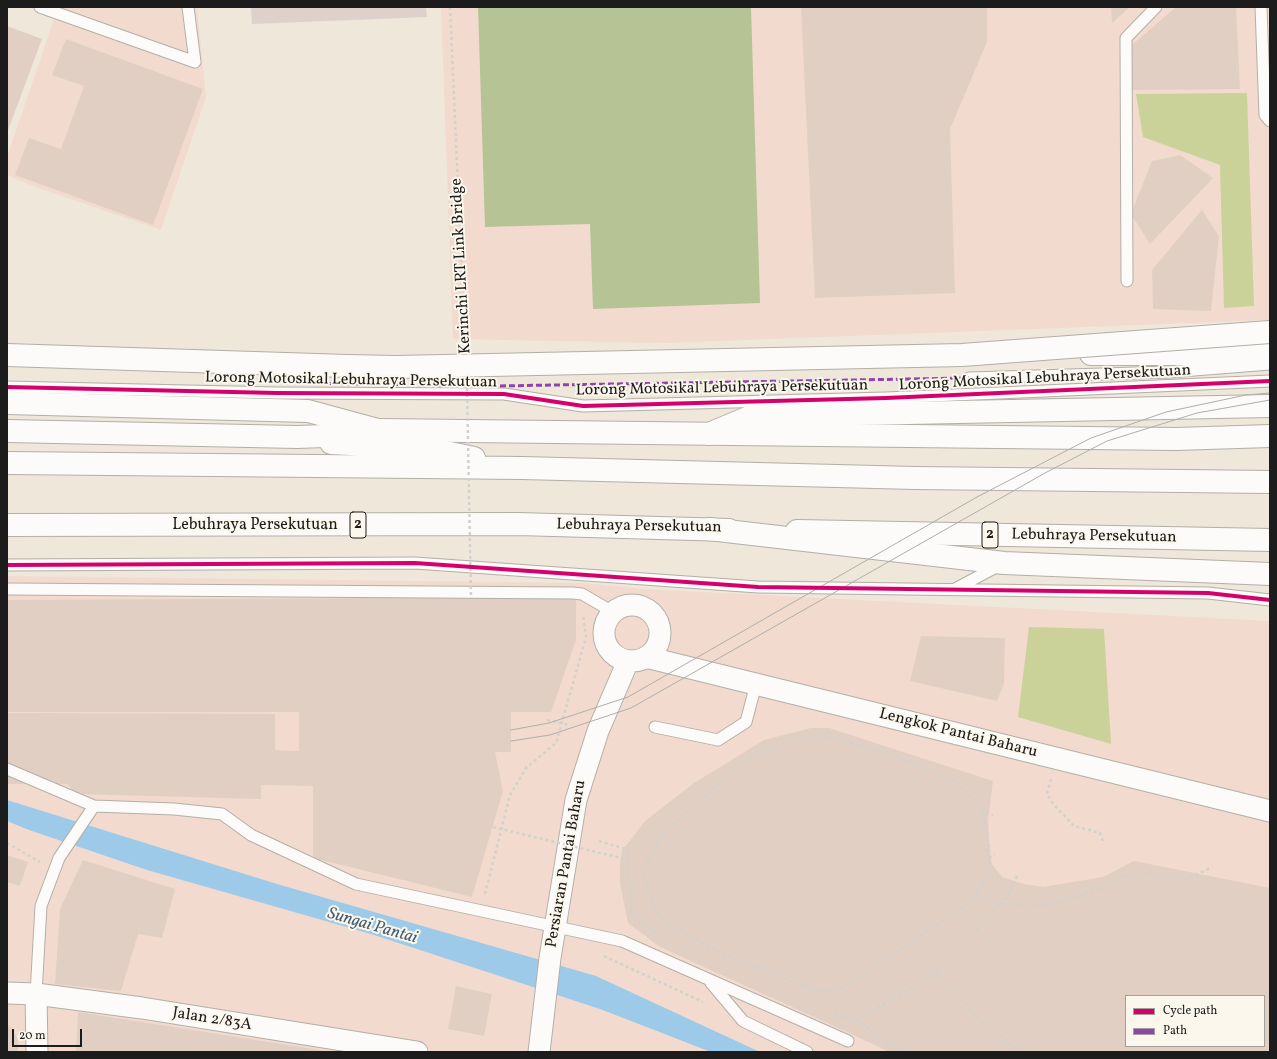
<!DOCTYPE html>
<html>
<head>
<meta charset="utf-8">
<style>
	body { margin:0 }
	#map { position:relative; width:1277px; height:1059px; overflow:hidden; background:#eee7da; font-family:Vollkorn,serif }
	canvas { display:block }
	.frame { position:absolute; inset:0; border:8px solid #1c1c1c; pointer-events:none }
	.legend { position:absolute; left:1125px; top:995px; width:140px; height:52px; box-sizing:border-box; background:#fbf7ec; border:1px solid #a29f99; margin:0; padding:5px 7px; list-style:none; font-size:12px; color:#1c1c1c }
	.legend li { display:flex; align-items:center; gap:8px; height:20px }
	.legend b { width:20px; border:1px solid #a29f99 }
	.scale { position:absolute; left:12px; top:1029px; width:70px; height:18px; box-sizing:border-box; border:2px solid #1c1c1c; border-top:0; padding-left:5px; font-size:12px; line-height:14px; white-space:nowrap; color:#1c1c1c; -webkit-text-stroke:3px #fbf7ec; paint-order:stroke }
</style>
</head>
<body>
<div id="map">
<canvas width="1277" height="1059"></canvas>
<div class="frame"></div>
<ul class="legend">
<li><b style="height:5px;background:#d6006c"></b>Cycle path</li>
<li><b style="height:5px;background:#8e44ad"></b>Path</li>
</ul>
<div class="scale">20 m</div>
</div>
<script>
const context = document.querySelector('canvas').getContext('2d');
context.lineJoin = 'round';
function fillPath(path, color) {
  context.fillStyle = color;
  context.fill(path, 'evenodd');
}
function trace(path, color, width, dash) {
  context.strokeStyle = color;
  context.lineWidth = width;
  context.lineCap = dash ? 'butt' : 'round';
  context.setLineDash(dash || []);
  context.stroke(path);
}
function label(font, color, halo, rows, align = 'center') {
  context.font = font + ' Vollkorn,serif';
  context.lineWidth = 4;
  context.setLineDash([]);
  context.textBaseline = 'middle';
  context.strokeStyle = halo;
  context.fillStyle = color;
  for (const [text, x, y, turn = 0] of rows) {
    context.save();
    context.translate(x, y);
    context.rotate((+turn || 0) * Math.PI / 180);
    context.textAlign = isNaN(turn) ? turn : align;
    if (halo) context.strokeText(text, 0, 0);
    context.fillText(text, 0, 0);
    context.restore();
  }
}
fillPath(new Path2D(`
	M 58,7 L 197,7 L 206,97 L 161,230 L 33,186 L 7,175 L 7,157 Z
	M 441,7 L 1270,7 L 1270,320 L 666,343 L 453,339 Z
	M 7,576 L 584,583 L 644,589 L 1270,621 L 1270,1052 L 7,1052 ZM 1126,996 L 1264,996 L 1264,1046 L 1126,1046 Z`), '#f2dbce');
fillPath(new Path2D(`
	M 251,7 L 426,7 L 427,17 L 252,24 Z`), '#ded1cb');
fillPath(new Path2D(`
	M 1247,93 L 1254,306 L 1224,308 L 1220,165 L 1143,137 L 1136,94 Z
	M 1029,627 L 1104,629 L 1111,744 L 1018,717 Z`), '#cad299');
fillPath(new Path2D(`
	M 478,7 L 751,7 L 760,303 L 593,309 L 590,224 L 485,227 Z`), '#b6c394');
fillPath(new Path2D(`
	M 7,800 L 277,884 L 596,976 L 760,1052 L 711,1052 L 600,1009 L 371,934 L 147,870 L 29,830 L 7,821 Z`), '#9dcae9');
fillPath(new Path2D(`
	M 801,7 L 987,7 L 987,42 L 950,129 L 955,293 L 815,298 Z
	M 1111,7 L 1130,7 L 1112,23 Z
	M 1176,7 L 1236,7 L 1240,89 L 1132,90 L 1132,45 Z
	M 7,26 L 42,39 L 7,133 Z
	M 66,39 L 203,89 L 153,225 L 15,175 L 29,138 L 61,149 L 84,86 L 52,75 Z
	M 1180,155 L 1213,178 L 1150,244 L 1131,214 L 1152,161 Z
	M 1202,210 L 1219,236 L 1211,311 L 1153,309 L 1152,270 Z
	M 576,597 L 576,640 L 551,712 L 511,712 L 511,752 L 495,752 L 503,791 L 472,897 L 313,858 L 313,786 L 261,785 L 261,799 L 76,794 L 67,784 L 7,784 L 7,713 L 275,714 L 275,750 L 299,751 L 299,712 L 7,712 L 7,600 Z
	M 921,636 L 1005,638 L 1004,683 L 997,701 L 910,681 Z
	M 811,728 L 829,728 L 993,781 L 988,820 L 990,853 L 992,864 L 1002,877 L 1024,884 L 1043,887 L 1103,877 L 1134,861 L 1270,888 L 1270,1052 L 884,1052 L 885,1050 L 847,1032 L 660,947 L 628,923 L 620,884 L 620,864 L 622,851 L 645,821 L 694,783 L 764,740 ZM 1126,996 L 1264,996 L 1264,1046 L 1126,1046 Z
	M 7,855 L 28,862 L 20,886 L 7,882 Z
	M 83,860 L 175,889 L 162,938 L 138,934 L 121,991 L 55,984 L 60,909 Z
	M 456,986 L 492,994 L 484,1036 L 448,1029 Z
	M 78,1012 L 326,1051 L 326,1052 L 76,1052 Z
	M 7,1024 L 13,1030 L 18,1040 L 18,1052 L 7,1052 Z`), '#e1cfc4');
const service = new Path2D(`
	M 40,7 L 195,62 L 188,7
	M 1261,7 L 1265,115 L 1270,121
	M 1127,281 L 1126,38 L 1156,7
	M 969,378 L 1169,372 L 1270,364
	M 7,387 L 277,393 L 504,394 L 583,406 L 886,398 L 1270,381
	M 7,565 L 415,563 L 758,587 L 1208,593 L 1270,600
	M 7,589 L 573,593 L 582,594 L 613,612
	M 955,589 L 1000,565
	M 655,727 L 718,740 L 746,722 L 756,684
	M 7,769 L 94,806 L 174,809 L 222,814 L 251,835 L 356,884 L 622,941 L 848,1041
	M 711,983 L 743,1021 L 807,1052
	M 36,994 L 41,906 L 59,858 L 94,806`);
const minor = new Path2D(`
	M604 633a28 28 0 1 1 56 0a28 28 0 1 1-56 0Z
	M 646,657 L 1270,811
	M 7,993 L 36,994 L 142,1008 L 417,1052
	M 36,994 L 37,1052
	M 539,1052 L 550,958 L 576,800 L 598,731 L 628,661`);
const tertiary = new Path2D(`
	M 709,434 L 752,416 L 1270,406`);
const trunk = new Path2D(`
	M 7,403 L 308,411 L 378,430
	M 331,443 L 426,448 L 474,458
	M 7,463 L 522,468 L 915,478 L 1270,482
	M 7,525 L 518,524 L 729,530
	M 797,531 L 1270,540`);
const motorway = new Path2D(`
	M 1091,354 L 1270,354
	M 7,355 L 347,366
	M 7,431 L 297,437 L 353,435 L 378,430 L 1176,439 L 1270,436
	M 709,529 L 1004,563 L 1270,574`);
trace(service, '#b3afa7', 13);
trace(minor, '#b3afa7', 23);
trace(tertiary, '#b3afa7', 24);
trace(trunk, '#b3afa7', 24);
trace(motorway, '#b3afa7', 24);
trace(new Path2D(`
	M 547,720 L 569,725
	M 833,738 L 895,755 L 956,782 L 982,808 L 989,847 L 989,869 L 981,887 L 969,903 L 850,984 L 830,992 L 813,990 L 724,954 L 678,929 L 656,912 L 644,881 L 645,866 L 660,838 L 701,799 L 748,759 L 794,739 Z
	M 1051,779 L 1047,794 L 1054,805 L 1074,826 L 1100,833 L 1104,844
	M 982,808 L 993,816
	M 599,841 L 629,850 L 628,860
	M 7,843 L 40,862
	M 621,858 L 628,860 L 631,915 L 667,940
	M 989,858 L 995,855
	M 1119,877 L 1152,874 L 1188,879 L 1212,867
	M 485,894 L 510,795 L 526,768 L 556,743 L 586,637 L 583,614
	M 975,894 L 995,904 L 1046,905 L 1062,902 L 1112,884 L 1117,881
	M 604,956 L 703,1002
	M 937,972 L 977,1017 L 1020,1052
	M 834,1014 L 857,1020 L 937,972 L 1009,895 L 1017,876
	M 857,1020 L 898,1050 L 904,1052`), '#d3d1cd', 2.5, [3, 3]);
trace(service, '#fcfbf9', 11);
trace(minor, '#fcfbf9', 21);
trace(tertiary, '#fcfbf9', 22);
trace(trunk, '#fcfbf9', 22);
trace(motorway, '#fcfbf9', 22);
trace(new Path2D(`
	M 511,730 L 549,723 L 628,697 L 977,497 L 1091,438 L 1166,412 L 1246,395 L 1270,393
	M 511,741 L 550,735 L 631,708 L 1045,473 L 1107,441 L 1197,413 L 1270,400`), '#afaeac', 1);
const motorwayBridge = new Path2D(`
	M 347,366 L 396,367 L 962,355 L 1270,332`);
trace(motorwayBridge, '#b3afa7', 24, []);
trace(new Path2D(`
	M 450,7 L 465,343
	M 467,388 L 471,597
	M 493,827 L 621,858`), '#d3d1cd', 2.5, [3, 3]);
trace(motorwayBridge, '#fcfbf9', 22);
trace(new Path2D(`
	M 302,383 L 496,386 L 969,378`), '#8e44ad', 3, [6, 3]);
trace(new Path2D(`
	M 7,387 L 277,393 L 504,394 L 583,406 L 886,398 L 1270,381
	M 7,565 L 415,563 L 758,587 L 1208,593 L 1270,600`), '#d6006c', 4);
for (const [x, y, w] of [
	[358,525,16],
	[990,535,16]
]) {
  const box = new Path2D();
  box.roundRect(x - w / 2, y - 13, w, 26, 3);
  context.fillStyle = '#fbf7ec';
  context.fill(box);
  trace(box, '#1c1c1c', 1);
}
label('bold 15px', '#1c1c1c', null, [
	["2",358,525],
	["2",990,535]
]);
label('16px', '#1c1c1c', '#fbf7ec', [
	["Kerinchi LRT Link Bridge",462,266,-93],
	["Lorong Motosikal Lebuhraya Persekutuan",1045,379,-3],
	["Lorong Motosikal Lebuhraya Persekutuan",351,381,1],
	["Lorong Motosikal Lebuhraya Persekutuan",722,389,-1],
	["Lebuhraya Persekutuan",255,526],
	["Lebuhraya Persekutuan",639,527,1],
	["Lebuhraya Persekutuan",1094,537,1],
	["Lengkok Pantai Baharu",958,734,14],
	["Persiaran Pantai Baharu",567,864,-80],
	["Jalan 2/83A",212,1020,9]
]);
label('italic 17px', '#425c71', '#fbf7ec', [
	["Sungai Pantai",372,927,16]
]);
</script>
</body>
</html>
